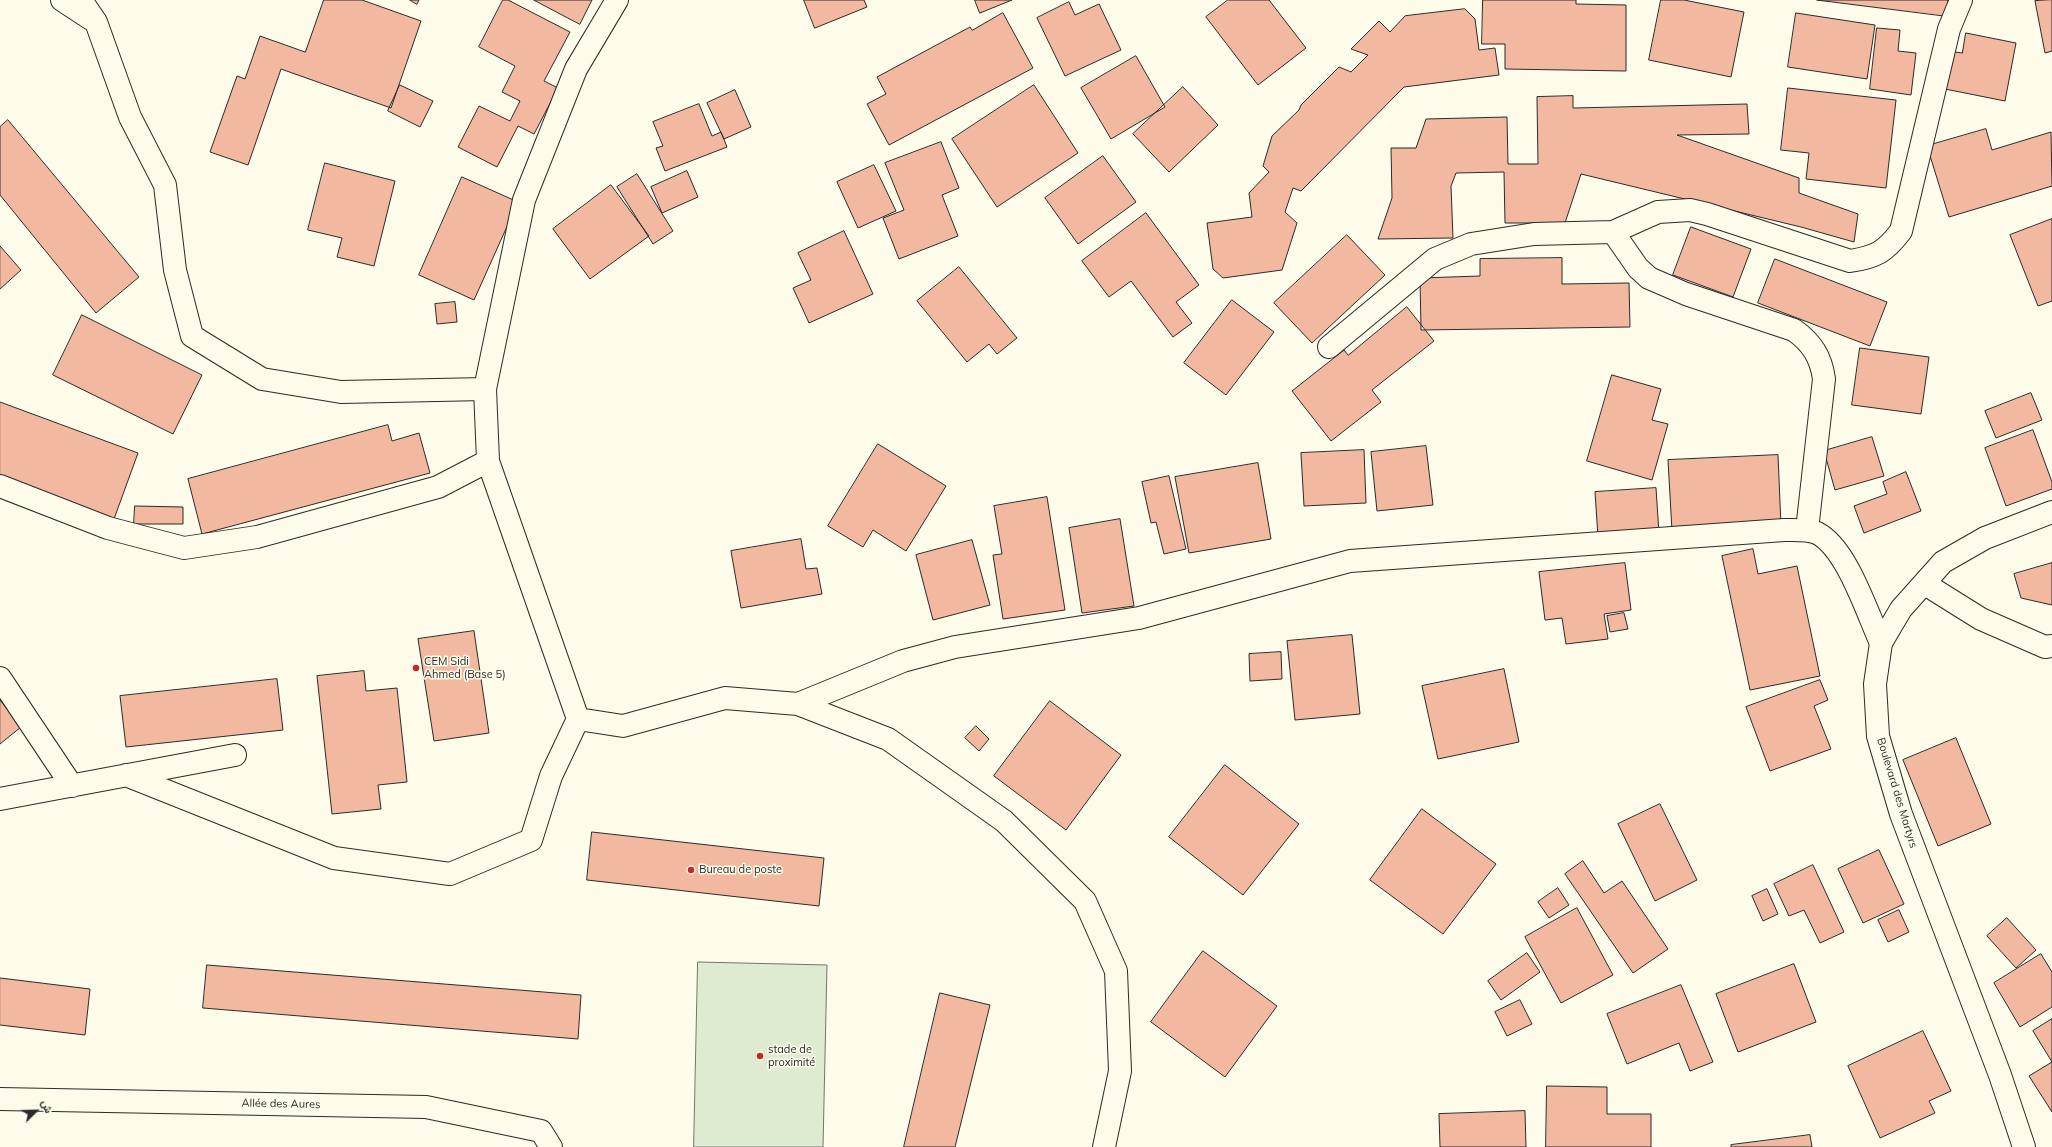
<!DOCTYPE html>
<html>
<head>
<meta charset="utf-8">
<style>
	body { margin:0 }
	#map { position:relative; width:2052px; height:1147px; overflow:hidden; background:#fdfbea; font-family:Mulish,Vazirmatn,sans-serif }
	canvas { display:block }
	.north { position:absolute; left:16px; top:1091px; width:40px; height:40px; -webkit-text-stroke:3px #fdfbea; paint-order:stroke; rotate:67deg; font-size:11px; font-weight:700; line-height:16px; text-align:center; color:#2b2b2b }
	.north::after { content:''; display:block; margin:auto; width:14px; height:18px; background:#2b2b2b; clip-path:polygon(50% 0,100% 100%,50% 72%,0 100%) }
</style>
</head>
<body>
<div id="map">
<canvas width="2052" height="1147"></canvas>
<div class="north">ش</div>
</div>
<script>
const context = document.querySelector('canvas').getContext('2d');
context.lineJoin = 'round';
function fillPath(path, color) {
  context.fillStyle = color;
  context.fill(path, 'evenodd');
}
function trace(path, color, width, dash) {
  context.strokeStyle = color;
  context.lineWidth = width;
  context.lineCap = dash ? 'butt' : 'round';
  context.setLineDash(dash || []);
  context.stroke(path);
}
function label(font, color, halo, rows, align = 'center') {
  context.font = font + ' Mulish,sans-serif';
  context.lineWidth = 3;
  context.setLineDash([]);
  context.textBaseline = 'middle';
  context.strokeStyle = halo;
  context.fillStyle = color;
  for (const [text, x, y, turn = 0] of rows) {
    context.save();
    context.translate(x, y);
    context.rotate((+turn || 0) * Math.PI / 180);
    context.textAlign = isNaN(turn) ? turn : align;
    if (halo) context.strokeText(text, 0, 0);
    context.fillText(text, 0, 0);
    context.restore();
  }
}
const green = new Path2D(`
	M 698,962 L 827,965 L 823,1147 L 694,1147 Z`);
fillPath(green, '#deebd1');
trace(green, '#74746e', 1);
const building = new Path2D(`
	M 324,0 L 362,0 L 421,21 L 391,108 L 281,69 L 248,165 L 210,152 L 237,76 L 245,79 L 260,36 L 305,52 Z
	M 410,0 L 419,0 L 417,4 Z
	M 503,0 L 508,0 L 570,32 L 544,81 L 558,88 L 534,134 L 518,126 L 497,167 L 458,147 L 479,106 L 510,121 L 520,101 L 502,92 L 515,66 L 479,47 Z
	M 534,0 L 592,0 L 580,24 Z
	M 804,0 L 864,0 L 867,7 L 815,28 Z
	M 975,0 L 1012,0 L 980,13 Z
	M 1228,0 L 1269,0 L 1306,48 L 1258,85 L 1206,17 Z
	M 1483,0 L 1576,0 L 1576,4 L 1626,5 L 1626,71 L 1505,69 L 1505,44 L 1482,44 Z
	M 1661,0 L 1684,0 L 1744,12 L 1731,77 L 1649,60 Z
	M 1817,0 L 1948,0 L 1947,16 Z
	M 2052,0 L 2052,51 L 2045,53 L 2035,1 Z
	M 1069,2 L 1075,15 L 1099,4 L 1121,50 L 1065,76 L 1037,18 Z
	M 1465,9 L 1475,19 L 1479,50 L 1495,48 L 1499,75 L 1404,87 L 1301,191 L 1293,188 L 1285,212 L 1297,223 L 1282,270 L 1223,278 L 1213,269 L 1207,223 L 1252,217 L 1249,193 L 1269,172 L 1263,166 L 1272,136 L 1299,110 L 1301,105 L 1339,67 L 1351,72 L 1368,55 L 1351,49 L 1379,21 L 1390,32 L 1405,16 Z
	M 1003,13 L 1033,68 L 889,145 L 867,104 L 886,94 L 877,77 L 970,27 L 972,30 Z
	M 1796,13 L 1875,25 L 1867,79 L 1788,67 Z
	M 1877,28 L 1900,30 L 1898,51 L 1916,53 L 1911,95 L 1870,89 Z
	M 1966,33 L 2016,43 L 2005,101 L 1940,88 L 1948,51 L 1962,53 Z
	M 1136,56 L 1165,107 L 1111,139 L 1081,88 Z
	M 400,85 L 433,101 L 420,127 L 388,111 Z
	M 1034,85 L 1078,153 L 997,207 L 952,139 Z
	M 1183,87 L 1218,125 L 1169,172 L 1133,134 Z
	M 1788,88 L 1896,100 L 1886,188 L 1806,179 L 1809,153 L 1781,150 Z
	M 735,90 L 751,127 L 724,139 L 707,103 Z
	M 1573,96 L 1573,108 L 1747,104 L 1749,134 L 1677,135 L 1799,178 L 1799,193 L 1858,214 L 1854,242 L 1801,227 L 1581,174 L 1565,223 L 1505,223 L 1504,172 L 1456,173 L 1451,186 L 1453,238 L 1378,239 L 1392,198 L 1391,148 L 1416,148 L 1426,119 L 1507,117 L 1508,164 L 1538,164 L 1537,97 Z
	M 699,104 L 712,136 L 721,132 L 727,147 L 665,171 L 656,148 L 663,146 L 653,122 Z
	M 8,120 L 139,277 L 96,313 L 0,195 L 0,127 Z
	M 1986,129 L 1992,150 L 2051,132 L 2052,186 L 1949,217 L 1927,146 Z
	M 941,142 L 959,188 L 942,195 L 958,236 L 899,259 L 883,218 L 904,210 L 885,163 Z
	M 1103,156 L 1136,202 L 1078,244 L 1045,198 Z
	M 325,163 L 395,181 L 374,266 L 337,257 L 342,238 L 308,230 Z
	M 874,165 L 896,211 L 858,228 L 837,182 Z
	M 687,171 L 698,197 L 662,213 L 651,187 Z
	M 637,174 L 673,231 L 653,244 L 617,187 Z
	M 462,177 L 518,202 L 474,300 L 419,275 Z
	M 611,185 L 649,236 L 590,279 L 553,229 Z
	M 1146,213 L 1199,285 L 1176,302 L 1192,323 L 1173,337 L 1131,281 L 1109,297 L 1082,261 Z
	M 2052,219 L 2052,301 L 2038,306 L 2010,235 Z
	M 1691,227 L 1751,249 L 1733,297 L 1673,275 Z
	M 844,231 L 873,294 L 809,323 L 793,288 L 811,280 L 798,253 Z
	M 1347,235 L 1385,275 L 1312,343 L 1274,303 Z
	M 0,246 L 21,270 L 0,289 Z
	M 1562,258 L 1562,284 L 1629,283 L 1630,327 L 1421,330 L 1420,278 L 1480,276 L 1480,259 Z
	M 1775,259 L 1887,302 L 1870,346 L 1758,303 Z
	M 959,267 L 1017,338 L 997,354 L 989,344 L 967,362 L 917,301 Z
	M 1232,300 L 1274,332 L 1226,395 L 1184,363 Z
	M 455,302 L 457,322 L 437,324 L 435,304 Z
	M 1407,307 L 1434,341 L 1372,390 L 1381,402 L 1331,441 L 1292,391 L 1344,350 L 1348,355 Z
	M 82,315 L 202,375 L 173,434 L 53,375 Z
	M 1860,348 L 1929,357 L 1921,414 L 1852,405 Z
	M 1612,375 L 1661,389 L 1652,420 L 1668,424 L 1652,480 L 1587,461 Z
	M 2031,393 L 2042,420 L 1996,438 L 1985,411 Z
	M 0,402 L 138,453 L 114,519 L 0,477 Z
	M 388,425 L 392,441 L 419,433 L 430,473 L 202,534 L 188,479 Z
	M 2033,430 L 2052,482 L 2052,489 L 2006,506 L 1985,448 Z
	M 1872,437 L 1884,476 L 1835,490 L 1824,451 Z
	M 878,444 L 946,486 L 906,551 L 873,530 L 863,547 L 828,526 Z
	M 1426,446 L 1433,505 L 1377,511 L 1371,452 Z
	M 1364,450 L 1366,503 L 1304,506 L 1301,453 Z
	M 1778,455 L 1781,526 L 1672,531 L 1668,460 Z
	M 1258,463 L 1271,539 L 1189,553 L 1175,477 Z
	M 1906,472 L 1921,511 L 1864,533 L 1854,506 L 1887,494 L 1883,482 Z
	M 1169,476 L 1186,549 L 1164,554 L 1156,522 L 1151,523 L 1142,482 Z
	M 1656,488 L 1659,533 L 1598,537 L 1595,492 Z
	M 1047,497 L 1065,610 L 1003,619 L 993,555 L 1002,554 L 994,506 Z
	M 135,506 L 183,507 L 183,524 L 134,524 Z
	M 1120,519 L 1134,606 L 1082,613 L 1069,528 Z
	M 801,539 L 806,569 L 817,568 L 822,594 L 741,608 L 731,551 Z
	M 972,540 L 990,605 L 933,620 L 916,555 Z
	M 1753,549 L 1758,574 L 1797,566 L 1820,676 L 1750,690 L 1722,556 Z
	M 1625,563 L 1631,610 L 1604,614 L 1608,639 L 1566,644 L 1562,618 L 1545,620 L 1539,572 Z
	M 2052,563 L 2052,605 L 2021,598 L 2014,574 Z
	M 1624,613 L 1628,629 L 1610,632 L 1607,616 Z
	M 474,631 L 489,733 L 434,741 L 418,639 Z
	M 1352,635 L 1360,714 L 1295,720 L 1287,641 Z
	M 1281,652 L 1282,679 L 1250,681 L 1249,654 Z
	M 1504,669 L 1519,742 L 1438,759 L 1422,686 Z
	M 364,671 L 366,691 L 397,688 L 407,782 L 378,785 L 381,809 L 332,814 L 317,676 Z
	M 277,679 L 283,730 L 126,747 L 120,696 Z
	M 1820,680 L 1828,700 L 1814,706 L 1831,749 L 1770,771 L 1746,707 Z
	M 0,700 L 21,727 L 0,744 Z
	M 1050,701 L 1121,755 L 1066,830 L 994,776 Z
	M 976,726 L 989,739 L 979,751 L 965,738 Z
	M 1956,738 L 1991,824 L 1938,846 L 1903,760 Z
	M 1225,765 L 1299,824 L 1243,895 L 1169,837 Z
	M 1660,804 L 1697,880 L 1655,901 L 1618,824 Z
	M 1422,809 L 1496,864 L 1443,934 L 1370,880 Z
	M 592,832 L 824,858 L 819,906 L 587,880 Z
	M 1879,850 L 1904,904 L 1863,923 L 1838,869 Z
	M 1583,861 L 1604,893 L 1622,881 L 1668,949 L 1633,973 L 1565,874 Z
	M 1813,865 L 1844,932 L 1820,943 L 1804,910 L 1789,916 L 1774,884 Z
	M 1558,888 L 1569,905 L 1549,918 L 1538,902 Z
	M 1767,889 L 1778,914 L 1763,921 L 1752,896 Z
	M 1577,908 L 1613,975 L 1561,1003 L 1525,937 Z
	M 1899,910 L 1909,932 L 1888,942 L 1878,920 Z
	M 2007,918 L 2036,950 L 2016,968 L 1987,936 Z
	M 1203,951 L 1277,1006 L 1225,1077 L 1151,1022 Z
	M 1527,953 L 1540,972 L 1501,1000 L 1488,981 Z
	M 2041,954 L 2052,972 L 2052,1007 L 2020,1027 L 1994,983 Z
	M 1794,964 L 1816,1022 L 1738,1052 L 1716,994 Z
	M 207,965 L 581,995 L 578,1039 L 203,1008 Z
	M 0,978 L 90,989 L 85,1035 L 0,1025 Z
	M 1681,985 L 1713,1062 L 1690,1071 L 1679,1043 L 1627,1064 L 1607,1014 Z
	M 940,993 L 990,1005 L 955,1147 L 904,1147 Z
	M 1520,1000 L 1532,1024 L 1507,1036 L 1495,1012 Z
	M 2052,1019 L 2052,1112 L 2029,1076 L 2052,1062 L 2033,1031 Z
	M 1923,1031 L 1951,1091 L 1929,1101 L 1935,1113 L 1880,1138 L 1848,1066 Z
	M 1547,1086 L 1607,1087 L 1607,1114 L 1651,1114 L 1651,1147 L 1546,1147 Z
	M 1525,1111 L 1526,1147 L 1440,1147 L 1439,1114 Z
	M 1810,1135 L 1812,1147 L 1731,1147 L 1731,1145 Z`);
fillPath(building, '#f2b8a0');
trace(building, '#2b2b2b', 1);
const minor = new Path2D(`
	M 62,0 L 91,19
	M 81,0 L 96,22 L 130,117 L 165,185 L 175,270 L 192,336 L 262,379 L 341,392 L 485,389
	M 1613,232 L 1638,268 L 1649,278 L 1686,294 L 1794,330 C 1812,343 1821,357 1824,379 L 1807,530
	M 1329,347 L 1435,259 L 1471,244 L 1534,234 L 1613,232 L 1658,212 L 1690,210 L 1707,214 L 1850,261 C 1876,257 1885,252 1901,231 L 1949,29 L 1961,0
	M 0,486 L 108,528 L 184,548 L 257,537 L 438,487 L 488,461
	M 1925,584 L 1981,619 L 2045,647 L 2052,646
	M 0,678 L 72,786
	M 798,704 L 903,661 L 955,647 L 1139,618 L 1350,561 L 1784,530 C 1795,530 1807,529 1817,533 C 1847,548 1867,613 1881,643
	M 578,719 L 623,726 L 725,698 L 798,704 L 888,739 L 1004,821 L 1085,901 L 1116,971 L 1120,1071 L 1104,1147
	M 126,775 L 334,858 L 450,874 L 531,840 L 551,776 L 578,719 L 488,461 L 485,389 L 524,200 L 576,69 L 617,0
	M 0,799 L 235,755
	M 0,1099 L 426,1107 L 541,1131 L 551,1147`);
const major = new Path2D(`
	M 2024,1147 L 2000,1075 L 1901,814 L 1878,736 L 1875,684 L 1881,643 L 1901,609 L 1943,562 L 1985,538 L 2052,512`);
trace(minor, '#2b2b2b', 24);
trace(major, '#2b2b2b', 24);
trace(minor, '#fdfbea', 22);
trace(major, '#fdfbea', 22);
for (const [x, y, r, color] of [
	[416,668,4,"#c62828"],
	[691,870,4,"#c62828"],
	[760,1056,4,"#c62828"]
]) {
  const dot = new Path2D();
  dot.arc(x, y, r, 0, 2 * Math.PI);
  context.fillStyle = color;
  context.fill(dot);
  trace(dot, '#fdfbea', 1.5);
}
label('11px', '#2b2b2b', '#fdfbea', [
	["CEM Sidi",424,662],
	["Ahmed (Base 5)",424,675],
	["Bureau de poste",699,870],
	["stade de",768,1050],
	["proximité",768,1063]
], 'left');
label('11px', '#2b2b2b', '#fdfbea', [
	["Boulevard des Martyrs",1897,793,73],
	["Allée des Aures",281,1104,1]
]);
</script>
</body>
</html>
